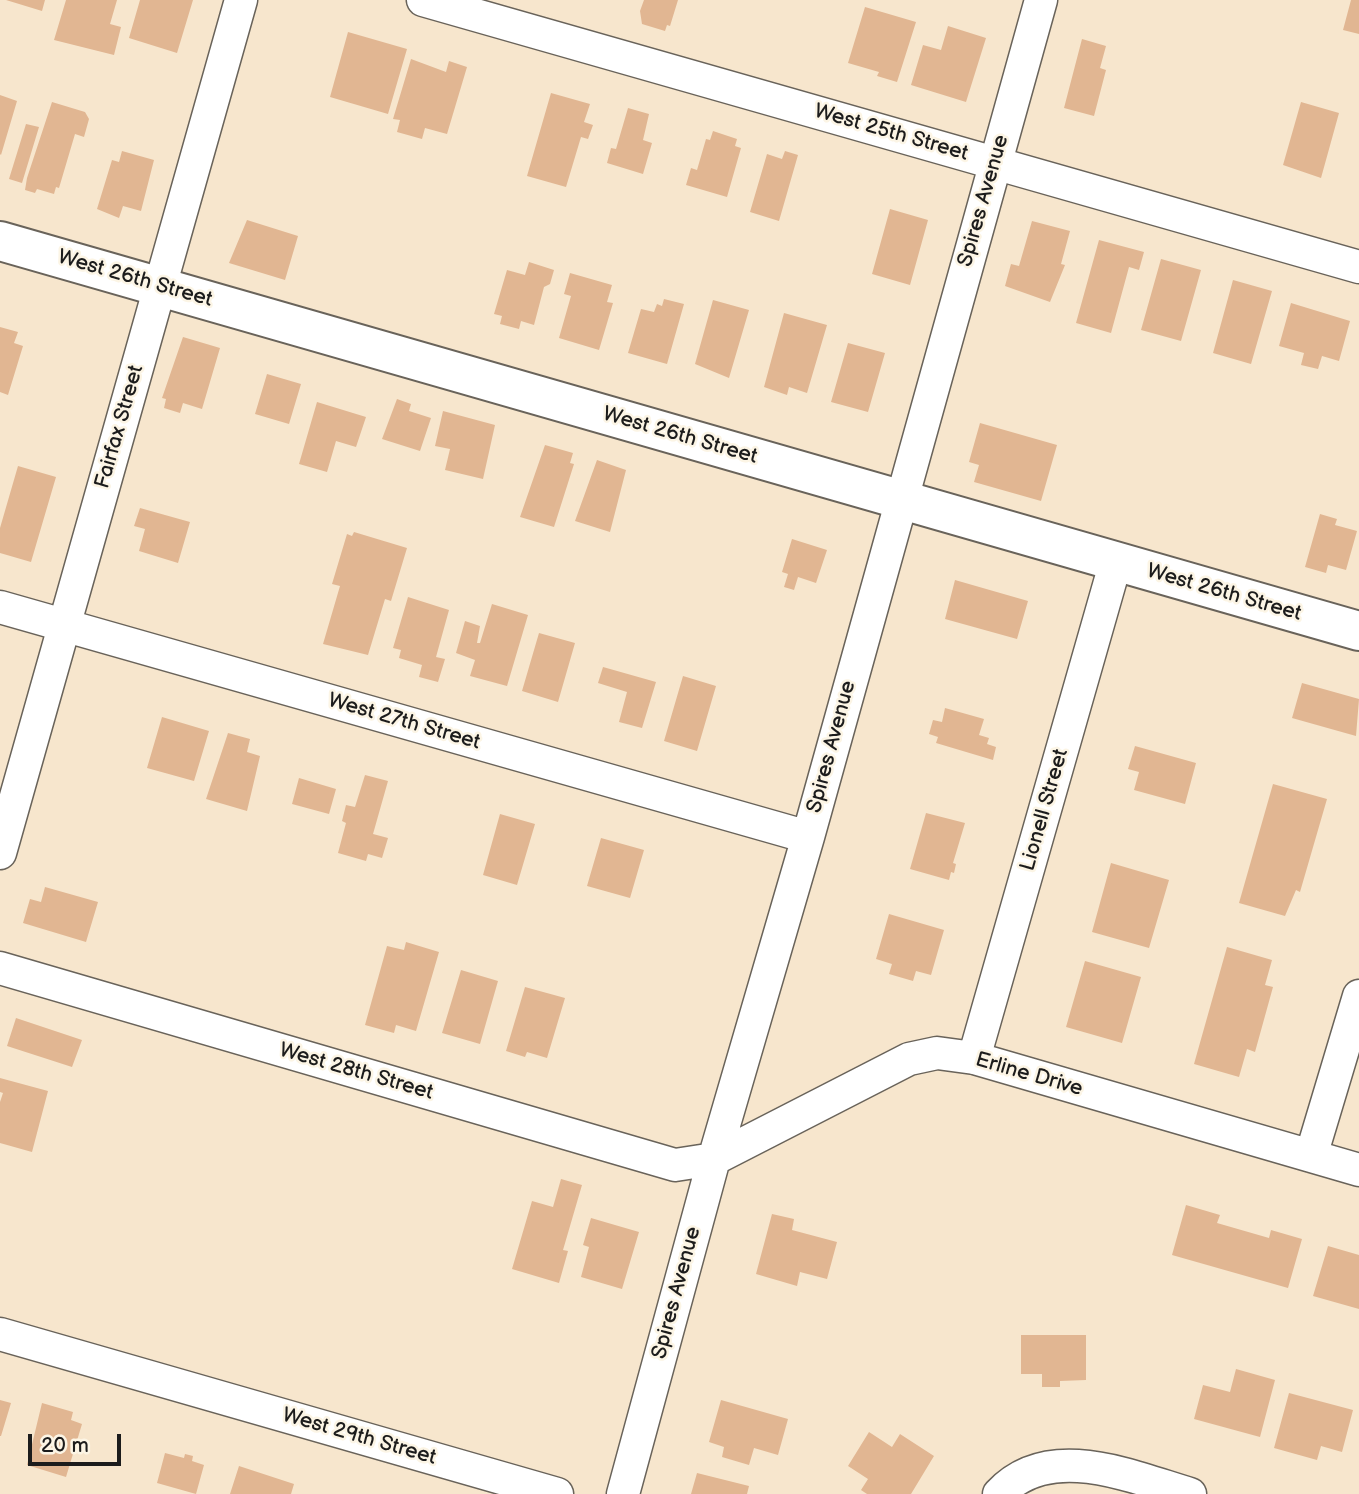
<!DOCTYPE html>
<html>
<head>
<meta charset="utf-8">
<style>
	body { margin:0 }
	#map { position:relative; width:1359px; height:1494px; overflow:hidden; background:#f7e6cd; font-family:"Balsamiq Sans",sans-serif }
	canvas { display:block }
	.scale { position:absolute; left:28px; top:1434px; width:93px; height:32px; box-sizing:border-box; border:4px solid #1c1c1c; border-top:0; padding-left:9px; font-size:21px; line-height:24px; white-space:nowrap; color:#1c1c1c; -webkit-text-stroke:5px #fcf5e5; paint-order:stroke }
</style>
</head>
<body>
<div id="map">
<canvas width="1359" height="1494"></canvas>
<div class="scale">20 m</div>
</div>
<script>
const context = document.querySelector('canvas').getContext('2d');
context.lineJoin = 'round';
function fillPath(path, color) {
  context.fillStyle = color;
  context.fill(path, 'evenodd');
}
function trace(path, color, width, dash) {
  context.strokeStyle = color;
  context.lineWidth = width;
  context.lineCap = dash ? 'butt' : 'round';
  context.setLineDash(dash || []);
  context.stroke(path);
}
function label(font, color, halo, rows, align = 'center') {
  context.font = font + ' "Balsamiq Sans",sans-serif';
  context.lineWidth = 5;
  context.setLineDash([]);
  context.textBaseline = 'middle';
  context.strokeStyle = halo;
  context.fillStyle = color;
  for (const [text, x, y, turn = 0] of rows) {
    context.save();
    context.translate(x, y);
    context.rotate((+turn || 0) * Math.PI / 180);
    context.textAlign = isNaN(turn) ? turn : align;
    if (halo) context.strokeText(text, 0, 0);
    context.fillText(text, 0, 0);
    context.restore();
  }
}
fillPath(new Path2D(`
	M 6,0 L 45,0 L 42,11 Z
	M 66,0 L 117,0 L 110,24 L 121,27 L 114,55 L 54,40 Z
	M 140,0 L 193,0 L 177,53 L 129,38 Z
	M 644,0 L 678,0 L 670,26 L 667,25 L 665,31 L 642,24 L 640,11 Z
	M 1351,0 L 1359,0 L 1359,34 L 1343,30 Z
	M 865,7 L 916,22 L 897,82 L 877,76 L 879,72 L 848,63 Z
	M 948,26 L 986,38 L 966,102 L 911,85 L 923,45 L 941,50 Z
	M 348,32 L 407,49 L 388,114 L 330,97 Z
	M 1082,39 L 1106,46 L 1100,68 L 1106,70 L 1094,116 L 1064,108 Z
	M 411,59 L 446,72 L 449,61 L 467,67 L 447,134 L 425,128 L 422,139 L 397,132 L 400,120 L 393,119 Z
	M 551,93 L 590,104 L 584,122 L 593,125 L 588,139 L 581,137 L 566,187 L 527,176 Z
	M 0,95 L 17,101 L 1,155 L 0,154 Z
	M 52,102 L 85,112 L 89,119 L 84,137 L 75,134 L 59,188 L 56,187 L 54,194 L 37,189 L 35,193 L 25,190 L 27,178 Z
	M 1301,102 L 1339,113 L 1321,178 L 1283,165 Z
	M 628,108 L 649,114 L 643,140 L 652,143 L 643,174 L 607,163 L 611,148 L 616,149 Z
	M 26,124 L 39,127 L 22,183 L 9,179 Z
	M 713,131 L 737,139 L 735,146 L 741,148 L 727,197 L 686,185 L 691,168 L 697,170 L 706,139 L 710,140 Z
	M 122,151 L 154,160 L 141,211 L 123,206 L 119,218 L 97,209 L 112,160 L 119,162 Z
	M 785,151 L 798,155 L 779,221 L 750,212 L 767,154 L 782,159 Z
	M 890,209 L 928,220 L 910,285 L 872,274 Z
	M 247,220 L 298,236 L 285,280 L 229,263 Z
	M 1032,221 L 1070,231 L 1061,264 L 1065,265 L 1050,302 L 1005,286 L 1011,264 L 1019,266 Z
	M 1099,240 L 1144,252 L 1139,270 L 1129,267 L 1111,333 L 1076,323 Z
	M 1161,259 L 1201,270 L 1181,341 L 1141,330 Z
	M 529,262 L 554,270 L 550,284 L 544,287 L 534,325 L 521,321 L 519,329 L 500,324 L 502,316 L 494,314 L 507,270 L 525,275 Z
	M 570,273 L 612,285 L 607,302 L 613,303 L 599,350 L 559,338 L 571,296 L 564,294 Z
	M 1233,280 L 1272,291 L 1251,364 L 1213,353 Z
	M 664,299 L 684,304 L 667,364 L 628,353 L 641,309 L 654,312 L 657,304 L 662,306 Z
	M 713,300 L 749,310 L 729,378 L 695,364 Z
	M 1291,303 L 1350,321 L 1339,361 L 1322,356 L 1318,369 L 1301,365 L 1304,353 L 1279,346 Z
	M 784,313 L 827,325 L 807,393 L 789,387 L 787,395 L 764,387 Z
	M 0,327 L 18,332 L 14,343 L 23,346 L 8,395 L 0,392 Z
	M 183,337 L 220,348 L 202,409 L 183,403 L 180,413 L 164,408 L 166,399 L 162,398 Z
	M 848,343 L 885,353 L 868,412 L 831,402 Z
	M 267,374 L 301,384 L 289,424 L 255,414 Z
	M 397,399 L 411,404 L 409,411 L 431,418 L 420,451 L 382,439 Z
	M 317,402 L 366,417 L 356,447 L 336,441 L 327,472 L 299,464 Z
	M 443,411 L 495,425 L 483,479 L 445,470 L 450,449 L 435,446 Z
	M 980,423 L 1057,445 L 1041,501 L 974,482 L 979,465 L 969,462 Z
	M 545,445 L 573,453 L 570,463 L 574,464 L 554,527 L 520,517 Z
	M 597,460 L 626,470 L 610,532 L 575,521 Z
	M 18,466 L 56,477 L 31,562 L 0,553 L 0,528 Z
	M 140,508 L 190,522 L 178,563 L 139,551 L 145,529 L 134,526 Z
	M 1320,514 L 1337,519 L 1335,525 L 1357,531 L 1346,570 L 1328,565 L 1326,573 L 1305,567 Z
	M 354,532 L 407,548 L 391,601 L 385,599 L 368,655 L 323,644 L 340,586 L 332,584 L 347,534 L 352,536 Z
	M 792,539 L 827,550 L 816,583 L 798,577 L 794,590 L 784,587 L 788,574 L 782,572 Z
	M 955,580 L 1028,601 L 1017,639 L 945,619 Z
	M 408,597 L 449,610 L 436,657 L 445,659 L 438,682 L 419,677 L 422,665 L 399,658 L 401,650 L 393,648 Z
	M 492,604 L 528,615 L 507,686 L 470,676 L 475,660 L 456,653 L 465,621 L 480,626 L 477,643 L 480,643 Z
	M 539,633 L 575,643 L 558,702 L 522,691 Z
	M 603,667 L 656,682 L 642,728 L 619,722 L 627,692 L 598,683 Z
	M 683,676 L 716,686 L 697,751 L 664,741 Z
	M 1302,683 L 1359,699 L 1356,736 L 1292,718 Z
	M 945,708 L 984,719 L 979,735 L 989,738 L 987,744 L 996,747 L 993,760 L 936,743 L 938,737 L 929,734 L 933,720 L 942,722 Z
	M 162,717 L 209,731 L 194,781 L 147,768 Z
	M 228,733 L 250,739 L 247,752 L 260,756 L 247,811 L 206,799 Z
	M 1135,746 L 1196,763 L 1185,804 L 1134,790 L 1139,772 L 1128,769 Z
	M 365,775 L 388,781 L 373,834 L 388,838 L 382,858 L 368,854 L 366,861 L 338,853 L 346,823 L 342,821 L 346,805 L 355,807 Z
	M 299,778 L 336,789 L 329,814 L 292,804 Z
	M 1273,784 L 1327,799 L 1300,892 L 1296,890 L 1285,916 L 1239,903 Z
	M 926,813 L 965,823 L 953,863 L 956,864 L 954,873 L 951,872 L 949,880 L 910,869 Z
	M 500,814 L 535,824 L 517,885 L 483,875 Z
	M 601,838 L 644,850 L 630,898 L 587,886 Z
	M 1111,863 L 1169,880 L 1149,948 L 1092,932 Z
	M 45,887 L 98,902 L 86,942 L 23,923 L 30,899 L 41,902 Z
	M 889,914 L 944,930 L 931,975 L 916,971 L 913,981 L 889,974 L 892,964 L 876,959 Z
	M 406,942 L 439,952 L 416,1031 L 396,1025 L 394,1033 L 365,1025 L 387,946 L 404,950 Z
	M 1227,947 L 1272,960 L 1265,985 L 1273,987 L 1255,1052 L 1247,1049 L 1239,1077 L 1194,1064 Z
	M 1085,961 L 1141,977 L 1122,1043 L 1066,1027 Z
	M 461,970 L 498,981 L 480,1044 L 442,1033 Z
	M 525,987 L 565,998 L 547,1058 L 527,1052 L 525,1057 L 506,1051 Z
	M 16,1018 L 82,1040 L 72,1067 L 7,1046 Z
	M 0,1078 L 48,1091 L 32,1152 L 0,1143 L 0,1102 L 3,1093 L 0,1092 Z
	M 561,1179 L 582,1185 L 563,1250 L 568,1251 L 559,1283 L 512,1269 L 532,1201 L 553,1207 Z
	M 1186,1205 L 1220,1215 L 1217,1223 L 1269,1238 L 1271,1230 L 1302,1239 L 1288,1288 L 1172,1255 Z
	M 772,1214 L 794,1219 L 792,1230 L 837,1242 L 827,1279 L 800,1272 L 797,1286 L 756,1274 Z
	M 591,1218 L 639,1232 L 622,1289 L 581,1277 L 589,1247 L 583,1245 Z
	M 1328,1246 L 1359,1255 L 1359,1309 L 1313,1296 Z
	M 1021,1335 L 1086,1335 L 1086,1380 L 1060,1381 L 1060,1387 L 1042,1387 L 1042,1374 L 1021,1374 Z
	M 1236,1369 L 1275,1380 L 1260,1437 L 1194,1419 L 1203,1385 L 1230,1392 Z
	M 1289,1393 L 1353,1410 L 1342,1452 L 1321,1446 L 1317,1460 L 1274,1448 Z
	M 0,1400 L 11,1403 L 1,1436 L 0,1436 Z
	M 721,1400 L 788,1419 L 778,1455 L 754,1448 L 749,1465 L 722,1457 L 724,1447 L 709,1442 Z
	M 42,1403 L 73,1412 L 71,1420 L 82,1424 L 66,1477 L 27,1465 Z
	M 869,1432 L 892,1447 L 900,1434 L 934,1456 L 911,1494 L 867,1494 L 861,1490 L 868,1479 L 848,1466 Z
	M 165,1453 L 184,1458 L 185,1454 L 193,1456 L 192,1461 L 204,1465 L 196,1494 L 157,1483 Z
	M 239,1466 L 294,1484 L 291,1494 L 230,1494 Z
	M 697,1473 L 749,1486 L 747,1494 L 691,1494 Z`), '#e1b692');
const minor = new Path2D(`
	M 423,0 L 1359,267
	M 0,607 L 808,837
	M 0,853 L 241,0
	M 0,968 L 675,1165 L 714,1159 L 909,1059 L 937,1053 L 974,1058 L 1359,1170
	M 974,1058 L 1116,561
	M 1311,1156 L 1359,996
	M 0,1334 L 557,1494
	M 623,1494 L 714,1159 L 808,837 L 1041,0
	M 999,1494 C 1049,1440 1132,1477 1190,1494`);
const major = new Path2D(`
	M 0,241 L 1359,631`);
trace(minor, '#69635a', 35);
trace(major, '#69635a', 42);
trace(minor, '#fff', 32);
trace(major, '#fff', 38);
label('21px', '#1c1c1c', '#fcf5e5', [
	["West 25th Street",891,133,16],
	["Spires Avenue",984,201,-74],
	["West 26th Street",135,279,16],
	["Fairfax Street",120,427,-74],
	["West 26th Street",680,436,16],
	["West 26th Street",1224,593,16],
	["West 27th Street",404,722,16],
	["Spires Avenue",832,747,-75],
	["Lionell Street",1045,810,-74],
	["West 28th Street",356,1072,16],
	["Erline Drive",1029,1075,16],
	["Spires Avenue",677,1293,-75],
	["West 29th Street",359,1437,16]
]);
</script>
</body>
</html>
